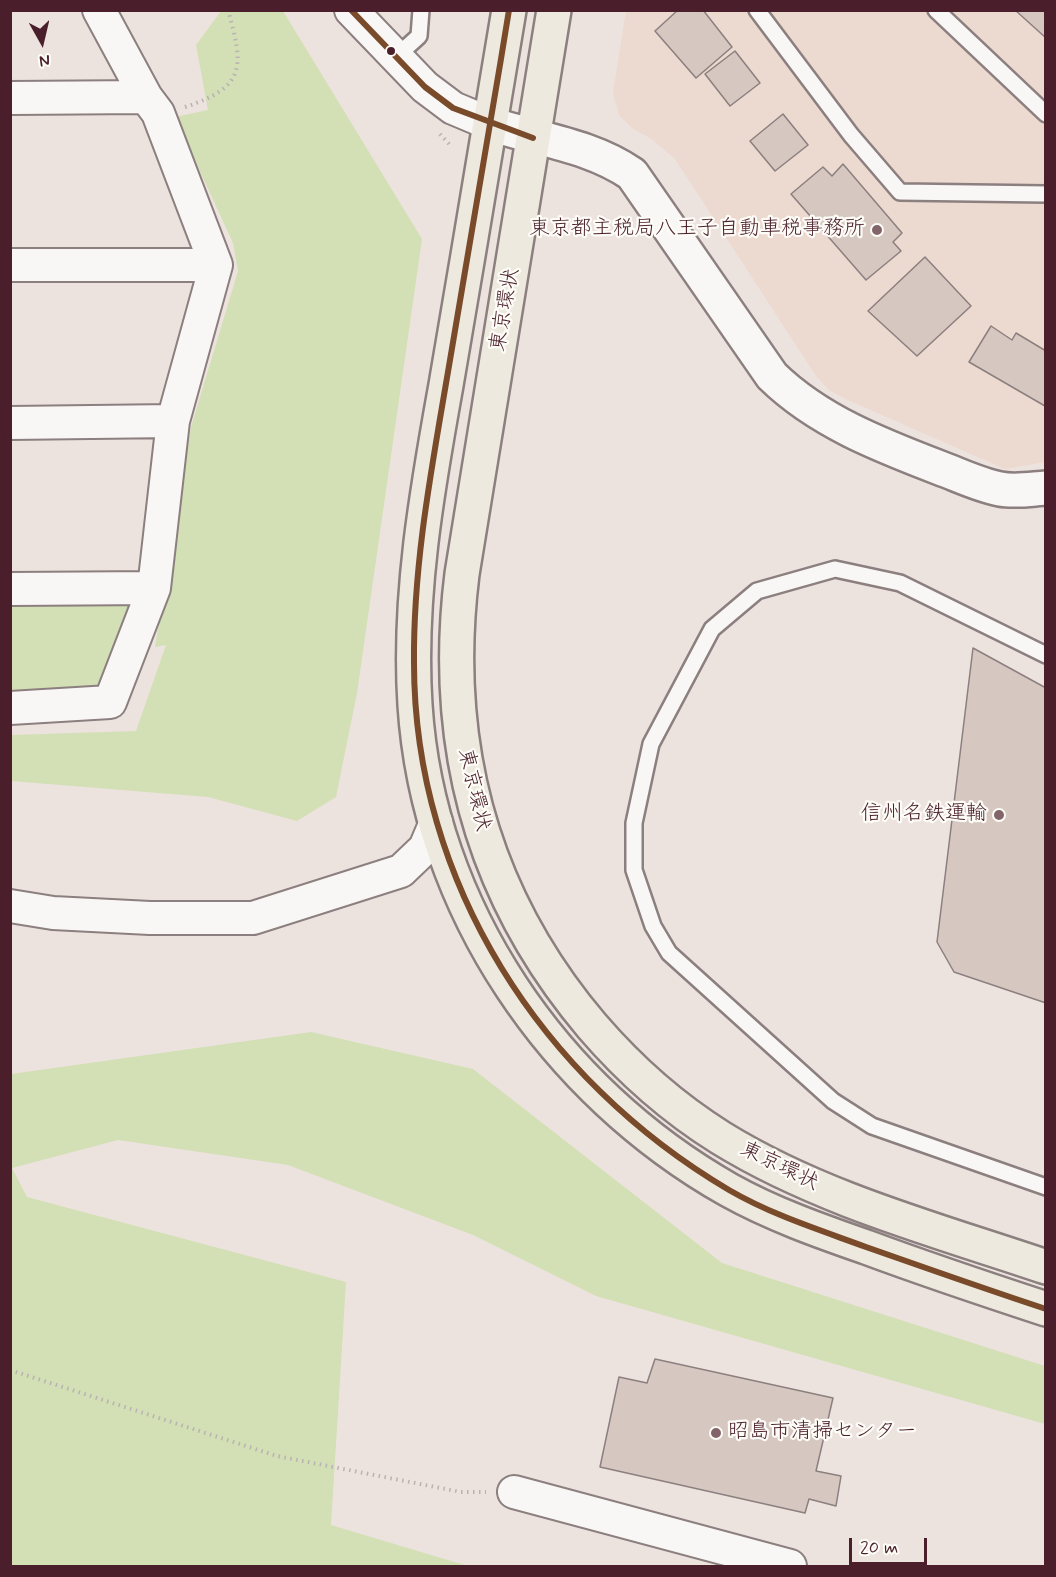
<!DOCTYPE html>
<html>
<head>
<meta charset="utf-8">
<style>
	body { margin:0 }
	#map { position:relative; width:1056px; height:1577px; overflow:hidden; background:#ede3de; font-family:Mynerve,sans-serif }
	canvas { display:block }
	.frame { position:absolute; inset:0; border:12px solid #4a1f2b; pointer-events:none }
	.north { position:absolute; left:12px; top:12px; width:60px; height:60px; -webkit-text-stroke:4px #fdfcf7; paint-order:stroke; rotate:172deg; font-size:16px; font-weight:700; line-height:24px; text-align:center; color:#4a1f2b }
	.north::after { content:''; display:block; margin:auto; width:21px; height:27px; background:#4a1f2b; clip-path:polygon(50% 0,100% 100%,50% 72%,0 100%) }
	.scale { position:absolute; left:849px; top:1538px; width:78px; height:27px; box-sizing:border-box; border:3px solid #4a1f2b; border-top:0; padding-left:8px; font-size:18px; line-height:21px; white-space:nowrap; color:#4a1f2b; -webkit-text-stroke:4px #fdfcf7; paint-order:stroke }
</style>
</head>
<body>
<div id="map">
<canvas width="1056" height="1577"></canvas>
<div class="frame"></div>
<div class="north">N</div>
<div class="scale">20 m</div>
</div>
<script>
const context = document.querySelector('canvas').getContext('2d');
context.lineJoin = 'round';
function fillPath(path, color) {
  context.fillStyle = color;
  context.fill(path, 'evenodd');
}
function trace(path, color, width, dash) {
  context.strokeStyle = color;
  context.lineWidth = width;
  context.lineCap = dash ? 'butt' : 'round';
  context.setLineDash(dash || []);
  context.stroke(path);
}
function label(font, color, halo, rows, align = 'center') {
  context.font = font + ' Mynerve,"Klee One",sans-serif';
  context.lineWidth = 4.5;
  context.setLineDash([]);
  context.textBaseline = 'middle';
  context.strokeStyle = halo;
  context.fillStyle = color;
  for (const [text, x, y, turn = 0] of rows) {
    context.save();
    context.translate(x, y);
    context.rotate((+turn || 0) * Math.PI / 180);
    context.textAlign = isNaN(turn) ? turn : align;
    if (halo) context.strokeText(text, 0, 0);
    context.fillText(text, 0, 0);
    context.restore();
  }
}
fillPath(new Path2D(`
	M 626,11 L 1045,11 L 1045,462 L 1005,469 L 848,400 L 829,390 L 816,376 L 675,159 L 653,140 L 632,128 L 619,115 L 613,93 Z`), '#ecd9cf');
fillPath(new Path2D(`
	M 221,11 L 283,11 L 422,239 L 357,693 L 336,797 L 297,821 L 208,797 L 11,781 L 10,735 L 136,731 L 166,645 L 155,647 L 191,427 L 238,271 L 233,243 L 175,117 L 208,110 L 196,45 Z
	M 122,600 L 137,613 L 113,672 L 99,683 L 85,693 L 11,699 L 11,601 Z
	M 311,1032 L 473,1069 L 722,1263 L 1045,1366 L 1045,1424 L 596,1296 L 473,1235 L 288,1165 L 118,1140 L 12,1168 L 27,1197 L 346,1282 L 331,1525 L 468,1566 L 11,1566 L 11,1074 Z`), '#d3dfb5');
const building = new Path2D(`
	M 678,10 L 703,10 L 732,47 L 696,78 L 655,31 Z
	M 1015,10 L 1046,10 L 1046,38 Z
	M 735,51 L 760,83 L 730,106 L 705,74 Z
	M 783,114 L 808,145 L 775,171 L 750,141 Z
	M 843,164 L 902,233 L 893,242 L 901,251 L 866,280 L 791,194 L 823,167 L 832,176 Z
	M 925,257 L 971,306 L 917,356 L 868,311 Z
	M 991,326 L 1012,340 L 1016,333 L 1046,351 L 1045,406 L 969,362 Z
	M 973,648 L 1046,688 L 1046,1003 L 954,972 L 937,942 Z
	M 655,1359 L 833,1398 L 816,1471 L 841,1476 L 836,1506 L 809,1499 L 805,1513 L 600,1467 L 619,1377 L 647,1383 Z`);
fillPath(building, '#d6c8c1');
trace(building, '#8c7f7f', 1.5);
const lane = new Path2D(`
	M 757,10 L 851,135 L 900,192 L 1046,194
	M 936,10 L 1046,114
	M 396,57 L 419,36 L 421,10
	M 1046,655 L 900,583 L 835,569 L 757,591 L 712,629 L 651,744 L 634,823 L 634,870 L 653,926 L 669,953 L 833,1101 L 872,1126 L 1046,1187`);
const street = new Path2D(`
	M 351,10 L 425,87 L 453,108 L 491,124
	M 10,98 L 146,97
	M 10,265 L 216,265
	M 10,423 L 173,421
	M 10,589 L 154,588
	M 10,708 L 110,702 L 154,588 L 173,421 L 216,265 L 158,113 L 146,97 L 99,10
	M 10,906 L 53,913 L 150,918 L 253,918 L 401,871 L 425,848 L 436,822
	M 514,1492 L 790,1566`);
const secondary = new Path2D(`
	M 491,124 C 539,140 590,145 632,174 L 772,376 C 818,421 880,445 940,468 C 959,475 979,485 1000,489 C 1015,492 1031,489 1046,488`);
const highway = new Path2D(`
	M 509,10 C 489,135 467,260 446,385 C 427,490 408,598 415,705 C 428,908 554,1091 729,1190 C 772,1214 820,1231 866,1247 C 925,1269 985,1289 1046,1309
	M 554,10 L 462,574 C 441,743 481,895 592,1026 C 629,1069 673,1108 721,1138 C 820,1199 937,1230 1046,1267`);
trace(lane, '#8c7f7f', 20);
trace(street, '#8c7f7f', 36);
trace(secondary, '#8c7f7f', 38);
trace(highway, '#8c7f7f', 38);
trace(new Path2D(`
	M 185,107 C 246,87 244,67 228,10
	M 440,134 L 450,145
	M 10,1370 L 277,1456 L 461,1492 L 486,1492`), '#b8b3b2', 4, [1.5, 4.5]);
trace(lane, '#f9f7f5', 15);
trace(street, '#f9f7f5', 32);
trace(secondary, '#f9f7f5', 33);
trace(highway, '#eee9de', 33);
trace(new Path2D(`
	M 351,10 L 425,87 L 453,108 L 533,138
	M 509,10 C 490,127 470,244 450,360 C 433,461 413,561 414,663 C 414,883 542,1080 729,1190 C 772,1215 820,1230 866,1247 C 926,1268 985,1289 1046,1309`), '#7a4b2a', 6);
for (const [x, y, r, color] of [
	[391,51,5,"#4a1f2b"],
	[877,230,6,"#83646a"],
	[999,815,6,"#83646a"],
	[716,1433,6,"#83646a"]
]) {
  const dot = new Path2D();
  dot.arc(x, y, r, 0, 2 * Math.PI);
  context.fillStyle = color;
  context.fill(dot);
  trace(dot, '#fdfcf7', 2);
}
label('21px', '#4a1f2b', '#fdfcf7', [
	["東京都主税局八王子自動車税事務所",865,230],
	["信州名鉄運輸",987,815],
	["昭島市清掃センター",728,1433,"left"]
], 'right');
label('21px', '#4a1f2b', '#fdfcf7', [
	["東京環状",506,310,-80],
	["東京環状",473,790,77],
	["東京環状",779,1167,26]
]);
</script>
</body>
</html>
